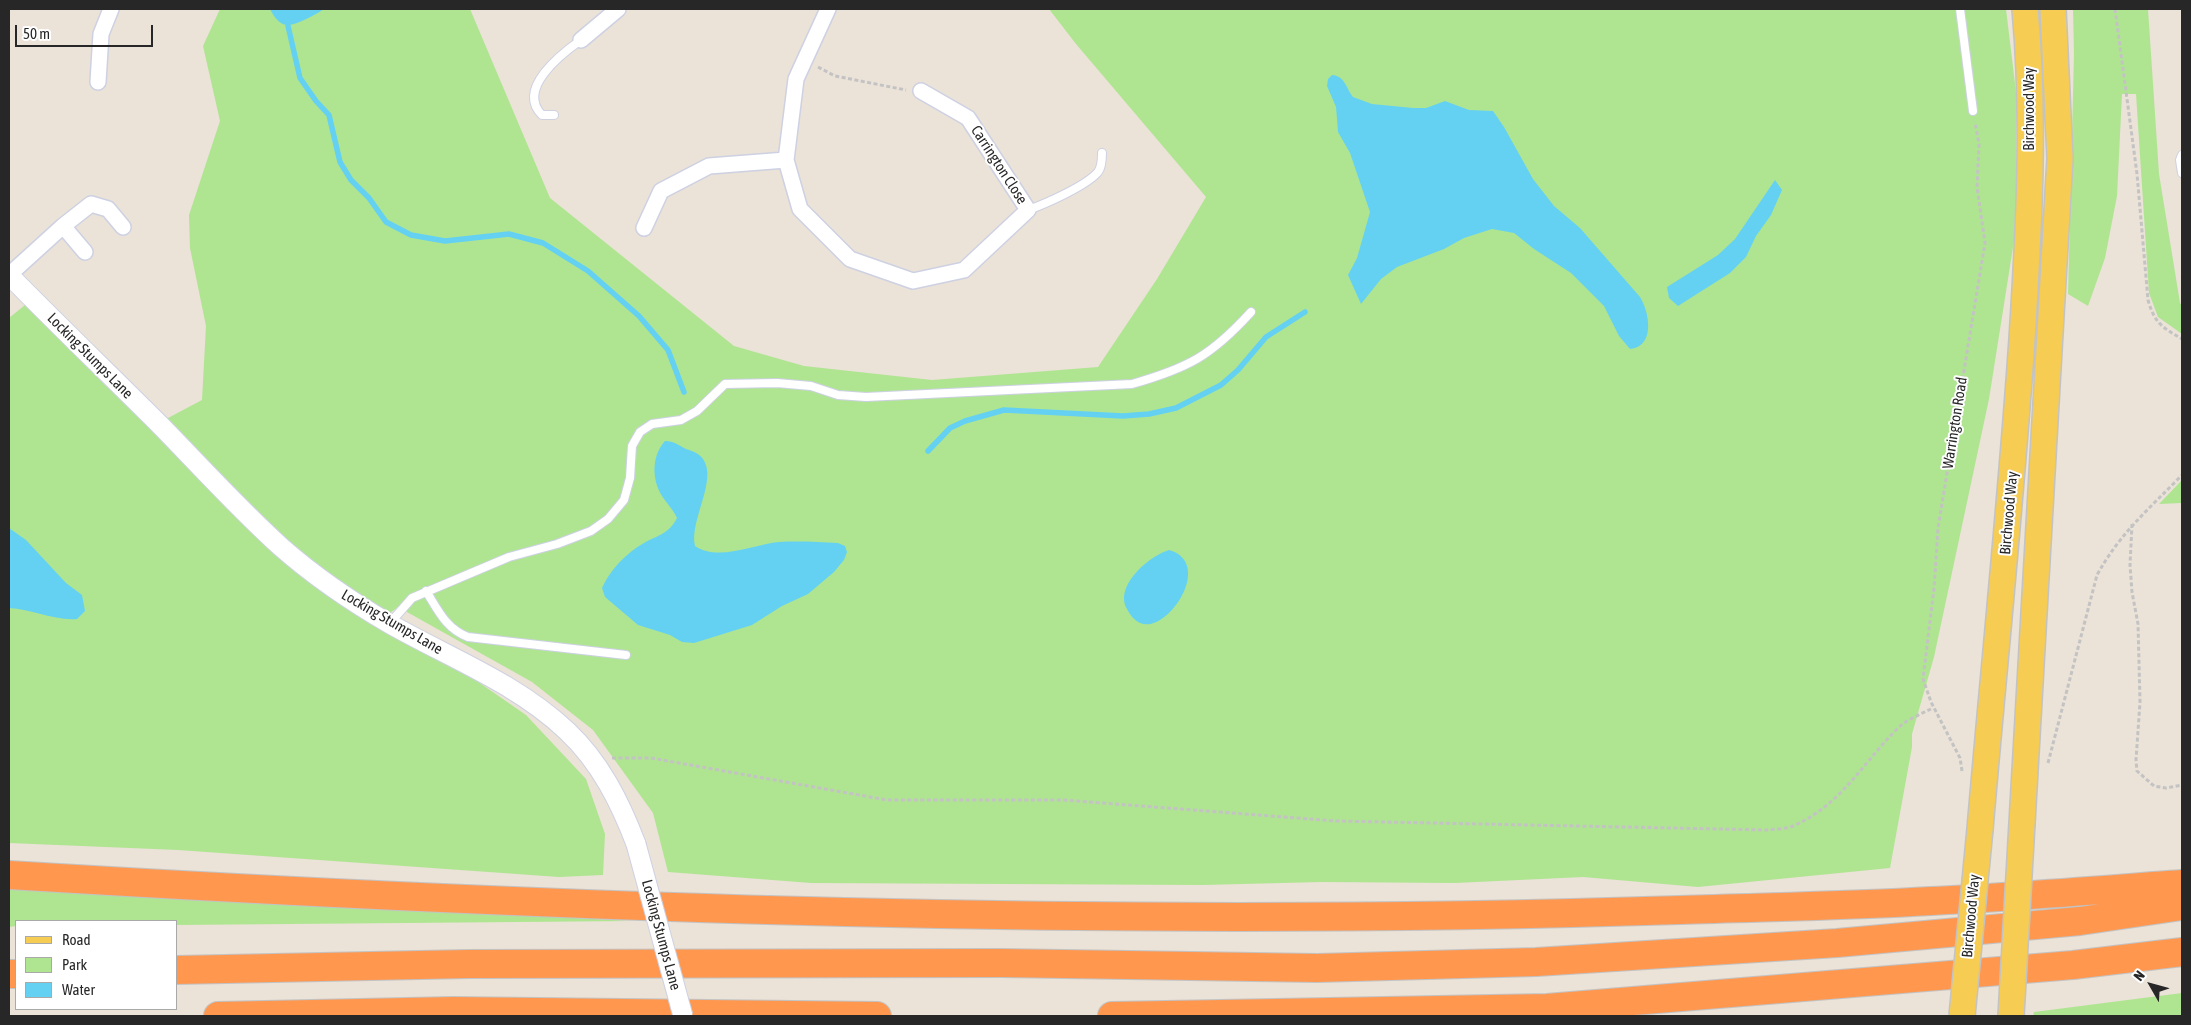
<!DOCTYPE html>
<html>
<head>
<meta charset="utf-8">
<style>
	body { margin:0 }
	#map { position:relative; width:2191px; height:1025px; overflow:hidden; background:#ebe2d8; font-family:"Asap Condensed",sans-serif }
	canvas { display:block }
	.frame { position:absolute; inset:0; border:10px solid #272727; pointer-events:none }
	.legend { position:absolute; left:15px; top:920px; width:162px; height:90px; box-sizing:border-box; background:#fff; border:1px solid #a9a9a9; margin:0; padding:6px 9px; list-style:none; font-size:15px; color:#272727 }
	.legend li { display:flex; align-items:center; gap:10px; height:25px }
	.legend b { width:25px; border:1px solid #a9a9a9 }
	.north { position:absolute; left:2126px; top:960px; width:50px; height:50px; -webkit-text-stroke:4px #fff; paint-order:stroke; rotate:308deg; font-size:14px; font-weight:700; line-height:20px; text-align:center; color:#272727 }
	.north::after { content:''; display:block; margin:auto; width:18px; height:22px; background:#272727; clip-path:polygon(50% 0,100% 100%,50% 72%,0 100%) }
	.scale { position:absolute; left:15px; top:25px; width:138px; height:22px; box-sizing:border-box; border:2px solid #272727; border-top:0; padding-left:6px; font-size:15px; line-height:18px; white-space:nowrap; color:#272727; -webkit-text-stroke:4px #fff; paint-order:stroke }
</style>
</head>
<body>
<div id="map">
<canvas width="2191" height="1025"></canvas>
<div class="frame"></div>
<ul class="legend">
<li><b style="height:6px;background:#f6cc52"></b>Road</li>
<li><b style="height:14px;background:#afe591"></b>Park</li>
<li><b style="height:14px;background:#64d1f3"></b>Water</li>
</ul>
<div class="north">N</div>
<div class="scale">50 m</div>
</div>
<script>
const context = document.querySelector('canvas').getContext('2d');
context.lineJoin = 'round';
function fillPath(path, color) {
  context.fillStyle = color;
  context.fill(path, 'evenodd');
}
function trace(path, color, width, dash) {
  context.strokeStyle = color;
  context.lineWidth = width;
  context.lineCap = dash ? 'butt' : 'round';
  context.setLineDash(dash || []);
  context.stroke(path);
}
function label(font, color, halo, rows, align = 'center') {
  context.font = font + ' "Asap Condensed",sans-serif';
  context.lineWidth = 4;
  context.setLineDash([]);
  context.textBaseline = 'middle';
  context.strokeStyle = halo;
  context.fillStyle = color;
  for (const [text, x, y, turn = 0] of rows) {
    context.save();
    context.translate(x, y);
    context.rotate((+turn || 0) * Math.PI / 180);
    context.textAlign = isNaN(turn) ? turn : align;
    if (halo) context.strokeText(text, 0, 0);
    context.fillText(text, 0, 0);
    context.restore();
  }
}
fillPath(new Path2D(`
	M 220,9 L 470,9 L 550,198 L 734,346 L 804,366 L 932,380 L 1098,367 L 1157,279 L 1206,197 L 1076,44 L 1049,9 L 2006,9 L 2016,92 L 2017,222 L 1989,399 L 1934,657 L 1912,734 L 1912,747 L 1890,868 L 1698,887 L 1583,877 L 1455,883 L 1321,882 L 1203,885 L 811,883 L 668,872 L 653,813 L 593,730 L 532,682 L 398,607 L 375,624 L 474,679 L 526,715 L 586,779 L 605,834 L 603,875 L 559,877 L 178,850 L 9,843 L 9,318 L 25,305 L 102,382 L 151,427 L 202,400 L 206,326 L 190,248 L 189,215 L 220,121 L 203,46 Z
	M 2073,9 L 2148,9 L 2159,174 L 2180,303 L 2182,305 L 2182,334 L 2158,317 L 2149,293 L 2136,94 L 2122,94 L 2117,196 L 2105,258 L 2088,306 L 2068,294 L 2074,54 Z
	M 2182,480 L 2182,503 L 2159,504 Z
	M 9,883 L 193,897 L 631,921 L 176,925 L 176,921 L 16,921 L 16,926 L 9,927 Z
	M 2182,993 L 2182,1016 L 2033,1016 L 2034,1012 Z`), '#afe591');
fillPath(new Path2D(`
	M 270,9 L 324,9 C 317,14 295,26 287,25 C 279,25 273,15 270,9 Z
	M 1332,75 C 1345,76 1346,88 1353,97 L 1372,104 L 1413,108 L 1426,108 L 1445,101 L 1469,110 L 1493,111 L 1504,127 L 1533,179 L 1554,206 L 1580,228 L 1640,297 C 1650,313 1655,347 1630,349 L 1619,336 L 1604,306 L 1571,273 L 1534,249 L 1514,233 L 1492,229 L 1464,238 L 1444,249 L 1397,267 L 1381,279 L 1361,304 L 1348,275 L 1357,258 L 1370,212 L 1350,153 L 1338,132 L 1336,107 L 1327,86 L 1328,79 Z
	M 1775,180 L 1782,190 L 1771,215 L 1756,236 L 1746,257 L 1730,273 L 1678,306 L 1669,298 L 1667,287 L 1718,255 L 1735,239 Z
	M 665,441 C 674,441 678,445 686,449 C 692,451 699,453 703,459 C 718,480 689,521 695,546 C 718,562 755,544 779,542 C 799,541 819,542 838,543 L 845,546 L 847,552 L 844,560 L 834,572 L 808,594 L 782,606 L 752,625 L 694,643 L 682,642 L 670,635 L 638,625 L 605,597 L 602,588 C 610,570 626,553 644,543 C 658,535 669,534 677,518 C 673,509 667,504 662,496 C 651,479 652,455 665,441 Z
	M 9,528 L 26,540 L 66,583 L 82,595 L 85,611 L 77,619 C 55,621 32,609 9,608 Z
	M 1169,550 C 1215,563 1167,635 1140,623 C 1134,620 1130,615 1127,609 C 1114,586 1149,556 1169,550 Z`), '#64d1f3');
trace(new Path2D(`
	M 288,26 L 300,78 L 316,101 L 329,115 L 340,162 L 351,180 L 369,198 L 386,222 L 411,235 L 445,241 L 509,234 L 543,243 L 588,271 L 639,316 L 668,350 L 684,392
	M 928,451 L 950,428 L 965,421 L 1004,410 L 1123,416 L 1149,414 L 1176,408 L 1221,385 L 1238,370 L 1266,337 L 1305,312`), '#64d1f3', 5.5);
const service = new Path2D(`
	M 1960,9 L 1973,111
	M 554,115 L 542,115 C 516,89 561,54 581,40
	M 2182,155 L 2180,160 L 2182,173
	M 1028,210 C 1045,204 1086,186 1098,172 C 1102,167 1102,159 1102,153
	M 426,591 C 438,610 446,629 468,637 L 626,655
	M 390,623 L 412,598 L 509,557 L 557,544 L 591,531 L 608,519 L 624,500 L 630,478 L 632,446 L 640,432 L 652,424 L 681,420 L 697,411 L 725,384 L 777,383 L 811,386 L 838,395 L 866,397 L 1132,384 C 1188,368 1211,356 1251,312`);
const minor = new Path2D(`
	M 828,9 L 796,79 L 786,160 L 800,209 L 850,259 L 913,281 L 964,270 L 1028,210 L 968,118 L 921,91
	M 581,40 L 618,9
	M 98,82 L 101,34 L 111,9
	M 63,226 L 85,252
	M 644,228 L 661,191 L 709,166 L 786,160
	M 9,275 L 63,226 L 91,204 L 108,209 L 123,227`);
const tertiary = new Path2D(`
	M 9,275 C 59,326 111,376 162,427 C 201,467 239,509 281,547 C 314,576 352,602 390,624 C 450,658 516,683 567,731 C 600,762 620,802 636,844`);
const primary = new Path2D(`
	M 2022,823 L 2060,158 L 2053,9
	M 1980,829 C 1994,665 2011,502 2022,339 C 2029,229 2035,118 2025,9`);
const motorway = new Path2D(`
	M 9,875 C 565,909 1123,928 1680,910 C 1764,907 1848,906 1931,901 C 2015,897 2099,890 2182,884
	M 176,970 L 468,964 L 1001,963 L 1317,968 L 1536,962 L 1837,943 L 2080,921 L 2182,906
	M 9,974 L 16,974
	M 218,1016 L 453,1011 L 877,1016
	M 1112,1016 L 1547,1008 L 2073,965 L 2182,952`);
trace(service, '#cdd1e2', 10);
trace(minor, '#cdd1e2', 18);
trace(tertiary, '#cdd1e2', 21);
trace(primary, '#c3c3c3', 28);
trace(motorway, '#c3c3c3', 30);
trace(new Path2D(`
	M 2115,9 L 2137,174 L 2148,300 C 2155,324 2162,327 2182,339
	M 818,67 L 835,76 L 906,90
	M 2132,524 L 2130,565 L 2132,592 L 2138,624 L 2140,702 L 2136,760 L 2137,771 L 2154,786 L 2166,788 L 2182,785
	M 612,758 L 651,758 L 887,800 L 1064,800 L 1337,821 L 1767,830 C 1775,829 1786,829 1793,826 C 1841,805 1862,764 1897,729 C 1907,719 1921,714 1933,708
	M 2048,763 L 2097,575 C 2120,533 2149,509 2182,475
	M 1962,771 L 1960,758 L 1931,702 L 1923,679 L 1934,588 L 1938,528 L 1985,243 L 1977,187 L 1979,144 L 1975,122`), '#c3c3c3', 3, [4, 2.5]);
trace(service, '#fff', 8);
trace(minor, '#fff', 15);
trace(tertiary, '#fff', 19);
trace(primary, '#f6cc52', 25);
trace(motorway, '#ff974f', 28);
const tertiaryBridge = new Path2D(`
	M 636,844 L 683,1016`);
const primaryBridge = new Path2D(`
	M 1962,1016 L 1980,829
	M 2011,1016 L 2022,823`);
trace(tertiaryBridge, '#cdd1e2', 21, []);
trace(primaryBridge, '#c3c3c3', 28, []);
trace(tertiaryBridge, '#fff', 19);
trace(primaryBridge, '#f6cc52', 25);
label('15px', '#272727', '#fff', [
	["Birchwood Way",2029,109,-90],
	["Carrington Close",999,165,57],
	["Locking Stumps Lane",90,356,45],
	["Warrington Road",1955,423,-81],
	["Birchwood Way",2009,513,-85],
	["Locking Stumps Lane",392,622,30],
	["Birchwood Way",1971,916,-85],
	["Locking Stumps Lane",661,935,75]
]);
</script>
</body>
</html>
